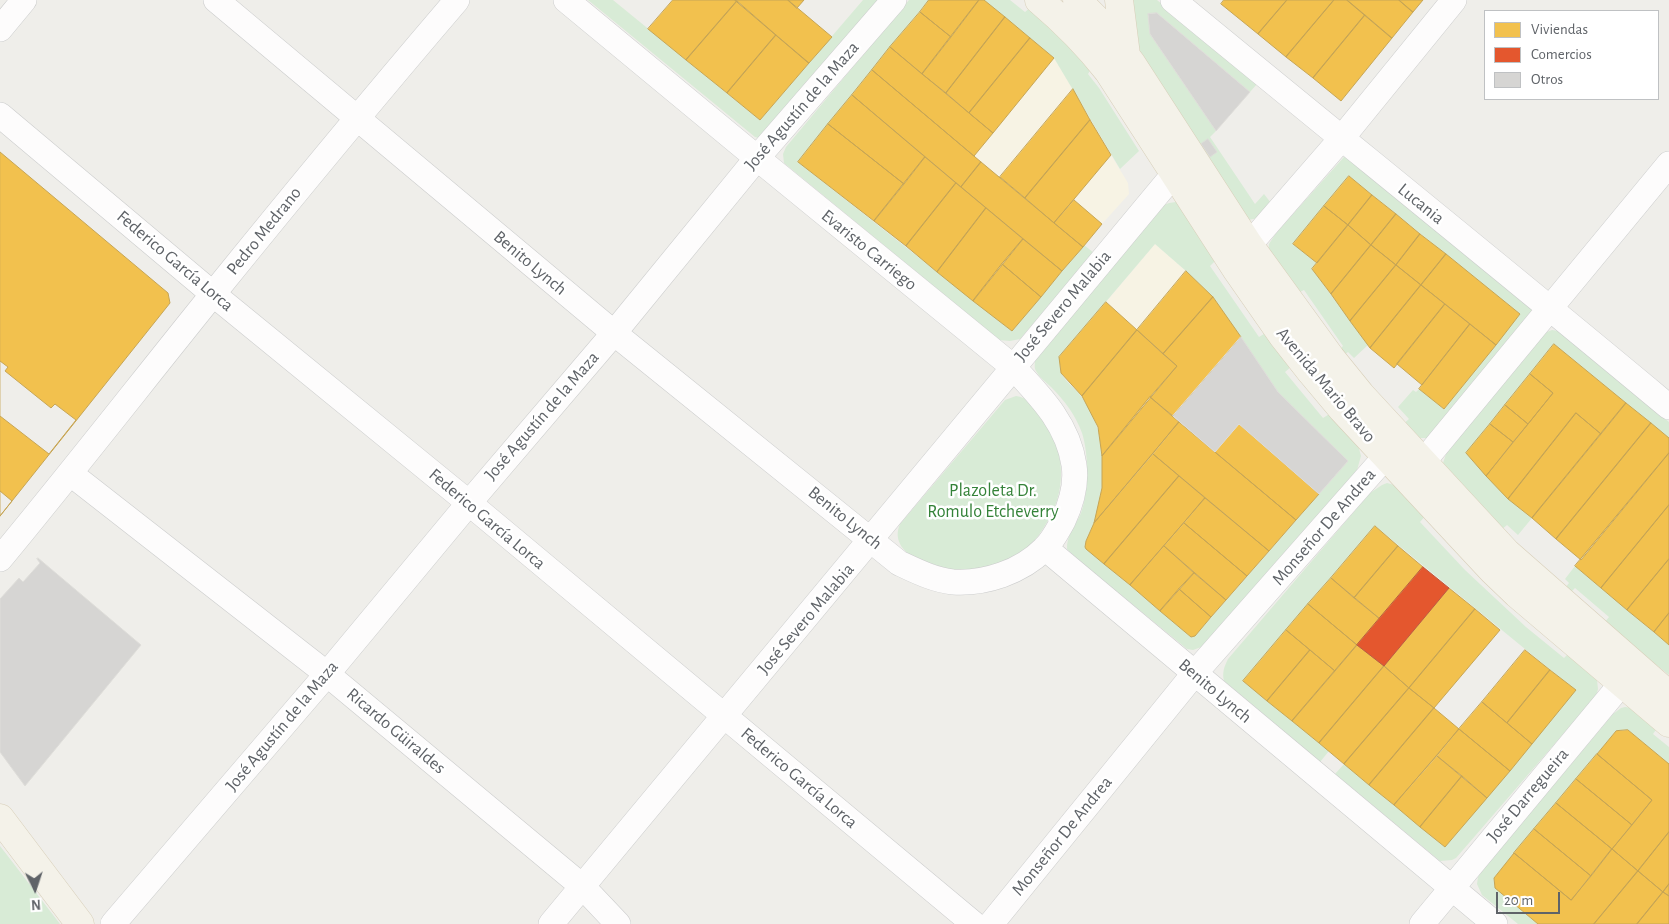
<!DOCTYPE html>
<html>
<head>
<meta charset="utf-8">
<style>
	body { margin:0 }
	#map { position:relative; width:1669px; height:924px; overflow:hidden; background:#efeeea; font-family:"Alegreya Sans",sans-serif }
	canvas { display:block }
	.legend { position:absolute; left:1484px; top:10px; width:175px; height:90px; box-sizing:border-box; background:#fff; border:1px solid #bfc1c3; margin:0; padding:6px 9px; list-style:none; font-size:15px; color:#5f6368 }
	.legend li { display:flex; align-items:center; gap:10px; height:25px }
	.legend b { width:25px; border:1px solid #bfc1c3 }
	.north { position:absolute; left:10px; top:864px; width:50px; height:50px; -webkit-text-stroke:4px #fff; paint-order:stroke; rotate:176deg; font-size:14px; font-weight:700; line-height:20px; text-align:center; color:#5f6368 }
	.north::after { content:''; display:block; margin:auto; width:18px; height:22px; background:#5f6368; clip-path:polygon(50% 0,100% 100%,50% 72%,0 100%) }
	.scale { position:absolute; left:1496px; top:892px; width:64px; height:22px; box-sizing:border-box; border:2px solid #5f6368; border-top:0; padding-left:6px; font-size:15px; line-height:18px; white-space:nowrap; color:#5f6368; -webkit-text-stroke:4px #fff; paint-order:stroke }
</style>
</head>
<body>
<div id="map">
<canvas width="1669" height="924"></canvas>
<ul class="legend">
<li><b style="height:14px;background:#f2c14e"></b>Viviendas</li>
<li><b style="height:14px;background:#e4572e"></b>Comercios</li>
<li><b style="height:14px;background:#d6d5d3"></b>Otros</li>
</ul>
<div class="north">N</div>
<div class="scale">20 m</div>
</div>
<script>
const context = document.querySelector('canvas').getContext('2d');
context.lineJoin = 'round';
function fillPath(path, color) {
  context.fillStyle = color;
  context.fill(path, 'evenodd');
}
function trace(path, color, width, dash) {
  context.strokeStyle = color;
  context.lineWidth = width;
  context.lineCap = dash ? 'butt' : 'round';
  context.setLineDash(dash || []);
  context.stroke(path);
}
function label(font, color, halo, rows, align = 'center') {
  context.font = font + ' "Alegreya Sans",sans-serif';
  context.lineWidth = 5;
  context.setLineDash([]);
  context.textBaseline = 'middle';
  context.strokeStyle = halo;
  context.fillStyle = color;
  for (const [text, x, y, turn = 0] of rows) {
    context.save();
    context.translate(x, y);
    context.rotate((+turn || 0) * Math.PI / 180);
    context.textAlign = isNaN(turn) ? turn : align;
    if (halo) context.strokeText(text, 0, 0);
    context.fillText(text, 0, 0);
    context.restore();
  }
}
fillPath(new Path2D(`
	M 1054,58 L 1073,89 L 1000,177 L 974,156 Z
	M 1111,155 L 1128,183 L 1129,194 L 1102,224 L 1074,200 Z
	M 1155,244 L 1186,271 L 1137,330 L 1106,302 Z`), '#f7f3e4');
fillPath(new Path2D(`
	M 588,0 L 613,0 L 760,120 L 863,0 L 881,0 L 759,138 L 755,137 Z
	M 909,0 L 929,0 L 798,162 L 1012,331 L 1084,245 L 1094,253 L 1020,339 L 1010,341 L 999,340 L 784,163 L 783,154 L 786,147 Z
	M 984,0 L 1010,0 L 1025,12 L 1031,7 L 1092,67 L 1088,74 L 1099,88 L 1139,151 L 1120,169 L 1054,58 Z
	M 1132,0 L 1157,0 L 1257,84 L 1250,92 L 1157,13 L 1148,14 L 1150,34 L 1216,131 L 1210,137 L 1255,204 L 1264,194 L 1271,203 L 1259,218 L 1248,220 L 1149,76 L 1137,48 Z
	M 1344,157 L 1348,157 L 1532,309 L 1531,312 L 1429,438 L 1419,438 L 1402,425 L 1409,419 L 1398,407 L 1413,390 L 1416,392 L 1419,389 L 1444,409 L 1520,314 L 1349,176 L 1293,244 L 1317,263 L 1312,269 L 1368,345 L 1354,358 L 1348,352 L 1343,356 L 1338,351 L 1343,346 L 1304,290 L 1296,294 L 1268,254 L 1269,244 L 1276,233 Z
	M 1176,202 L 1182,205 L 1217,259 L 1210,266 L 1259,337 L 1267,332 L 1292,366 L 1285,372 L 1323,418 L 1331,413 L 1357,441 L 1361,456 L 1357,470 L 1204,646 L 1193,650 L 1187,649 L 1077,559 L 1067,549 C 1066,536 1076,525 1081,513 C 1089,491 1089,455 1082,433 C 1076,416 1065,401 1052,388 C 1047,383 1040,378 1036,371 C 1034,368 1035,364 1035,360 L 1162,206 L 1169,203 ZM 1155,244 L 1186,271 L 1213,297 L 1278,392 L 1348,461 L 1195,636 L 1191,637 L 1085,547 C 1086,537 1093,528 1096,518 C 1104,491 1107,455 1097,427 C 1094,416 1088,405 1081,396 C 1076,389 1065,381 1061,373 C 1060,369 1060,362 1059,357 Z
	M 1552,330 L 1558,331 L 1669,422 L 1669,438 L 1554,344 L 1467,453 C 1487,477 1508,498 1532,518 L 1518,535 L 1507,525 L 1501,530 L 1443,463 L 1446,454 L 1542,334 Z
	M 1016,396 C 1037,399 1046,423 1054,440 C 1064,462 1063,489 1053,511 C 1045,527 1034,546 1017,555 C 1000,564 982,569 962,570 C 939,571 886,556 900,524 L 1005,400 Z
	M 1387,483 L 1398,486 L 1426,515 L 1420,522 L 1465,570 L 1526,627 L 1564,658 L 1570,652 L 1597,680 L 1598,689 L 1596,696 L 1456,858 L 1452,860 L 1440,861 L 1335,774 L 1344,764 L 1445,847 L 1575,690 L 1375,526 L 1243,681 L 1329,751 L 1320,762 L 1224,681 C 1222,673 1224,667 1228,659 L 1370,493 L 1382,485 Z
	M 1575,566 L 1669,645 L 1669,675 L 1604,623 L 1609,617 L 1575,588 L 1570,593 L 1565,588 L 1569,583 L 1565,579 Z
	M 1625,707 L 1633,708 L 1658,727 L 1653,734 L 1669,747 L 1669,764 L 1628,730 L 1616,731 L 1494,878 L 1495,888 L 1538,924 L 1518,924 L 1482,895 L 1477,884 L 1478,877 L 1483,869 L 1613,714 L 1621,708 Z
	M 0,846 L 7,855 L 60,924 L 0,924 Z`), '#d8ebd6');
const homes = new Path2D(`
	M 673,0 L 735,0 L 737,1 L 686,60 L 648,29 Z
	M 735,0 L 788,0 L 832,37 L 809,63 Z
	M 788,0 L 804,0 L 797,8 Z
	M 929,0 L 979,0 L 951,37 L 920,12 Z
	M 979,0 L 984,0 L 1005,17 L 946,93 L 922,74 Z
	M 1224,0 L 1287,0 L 1258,34 L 1221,4 Z
	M 1287,0 L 1334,0 L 1286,57 L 1258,34 Z
	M 1334,0 L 1347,0 L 1365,15 L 1313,78 L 1286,57 Z
	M 1347,0 L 1399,0 L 1413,12 L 1392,38 Z
	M 1399,0 L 1423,0 L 1413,12 Z
	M 737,1 L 776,35 L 727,93 L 686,60 Z
	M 920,12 L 951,37 L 922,74 L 890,47 Z
	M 1365,15 L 1392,38 L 1341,101 L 1313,78 Z
	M 1005,17 L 1030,38 L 969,113 L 946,93 Z
	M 776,35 L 809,63 L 760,120 L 727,93 Z
	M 1030,38 L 1054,58 L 993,133 L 969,113 Z
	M 890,47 L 993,133 L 974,156 L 872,70 Z
	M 872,70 L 981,162 L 961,187 L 852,95 Z
	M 1073,89 L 1090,120 L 1025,198 L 1000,177 Z
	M 852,95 L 925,157 L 904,184 L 828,124 Z
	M 1090,120 L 1111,155 L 1054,223 L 1025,198 Z
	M 828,124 L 904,184 L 874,221 L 798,162 Z
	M 0,152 L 168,293 L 170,303 L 0,516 Z
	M 925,157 L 956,183 L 906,246 L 874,221 Z
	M 981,162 L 1083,247 L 1062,271 L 961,187 Z
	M 1349,176 L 1372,195 L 1348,225 L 1324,206 Z
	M 956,183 L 986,208 L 937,272 L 906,246 Z
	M 1372,195 L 1396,214 L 1371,245 L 1348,225 Z
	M 1074,200 L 1102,224 L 1083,247 L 1054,223 Z
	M 1324,206 L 1348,225 L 1317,263 L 1293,244 Z
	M 986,208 L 1023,239 L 973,301 L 937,272 Z
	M 1396,214 L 1420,234 L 1396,265 L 1371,245 Z
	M 1348,225 L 1371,245 L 1331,294 L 1312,269 Z
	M 1420,234 L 1446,254 L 1421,285 L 1396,265 Z
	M 1023,239 L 1062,271 L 1041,297 L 1002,264 Z
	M 1371,245 L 1396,265 L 1350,321 L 1331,294 Z
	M 1446,254 L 1520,314 L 1496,345 L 1421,285 Z
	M 1002,264 L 1041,297 L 1012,331 L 973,301 Z
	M 1396,265 L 1421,285 L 1370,348 L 1350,321 Z
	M 1186,271 L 1213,297 L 1163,354 L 1137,330 Z
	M 1421,285 L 1445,304 L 1394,368 L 1370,348 Z
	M 1213,297 L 1241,337 L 1173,416 L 1150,397 L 1177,366 L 1163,354 Z
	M 1106,302 L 1137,330 L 1082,396 L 1061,373 L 1059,357 Z
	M 1445,304 L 1470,324 L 1422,385 L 1397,364 Z
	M 1470,324 L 1496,345 L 1444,409 L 1419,389 Z
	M 1137,330 L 1177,366 L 1102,456 L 1098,427 L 1082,396 Z
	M 1554,344 L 1626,403 L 1601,434 L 1576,413 L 1508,499 L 1486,476 L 1553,393 L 1530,374 Z
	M 0,361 L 8,367 L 5,371 L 51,408 L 55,404 L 76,420 L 49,454 L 0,416 Z
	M 1530,374 L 1553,393 L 1528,424 L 1505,405 Z
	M 1150,397 L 1179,422 L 1094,523 L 1102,488 L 1102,456 Z
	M 1626,403 L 1651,423 L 1556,539 L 1532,518 Z
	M 1505,405 L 1528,424 L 1513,442 L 1490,424 Z
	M 1576,413 L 1601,434 L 1532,518 L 1508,499 Z
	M 1179,422 L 1296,520 L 1269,551 L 1153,454 Z
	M 1651,423 L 1669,438 L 1669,453 L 1581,560 L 1556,539 Z
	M 1239,424 L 1319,494 L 1296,520 L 1215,452 Z
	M 1490,424 L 1513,442 L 1486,476 L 1466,453 Z
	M 1669,453 L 1669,505 L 1601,588 L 1575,566 Z
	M 1153,454 L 1179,476 L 1104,564 L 1086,549 L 1085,547 L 1086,541 L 1094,523 Z
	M 1179,476 L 1205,498 L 1130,585 L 1104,564 Z
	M 0,491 L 12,501 L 0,516 Z
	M 1205,498 L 1269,551 L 1247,576 L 1184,523 Z
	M 1669,505 L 1669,559 L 1627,610 L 1601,588 Z
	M 1184,523 L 1247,576 L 1226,600 L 1164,546 Z
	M 1375,526 L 1398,546 L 1354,598 L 1331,578 Z
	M 1164,546 L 1194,573 L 1160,611 L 1130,585 Z
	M 1398,546 L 1423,567 L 1380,619 L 1354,598 Z
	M 1669,559 L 1669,613 L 1654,632 L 1627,610 Z
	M 1194,573 L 1226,600 L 1211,617 L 1179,589 Z
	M 1331,578 L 1380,619 L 1357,645 L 1308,604 Z
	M 1449,588 L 1475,609 L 1409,688 L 1384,666 Z
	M 1179,589 L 1211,617 L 1195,636 L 1191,637 L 1160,611 Z
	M 1308,604 L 1357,645 L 1335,671 L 1286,630 Z
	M 1475,609 L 1500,630 L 1434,708 L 1409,688 Z
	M 1669,613 L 1669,645 L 1654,632 Z
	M 1286,630 L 1310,650 L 1267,701 L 1243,681 Z
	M 1357,645 L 1384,666 L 1319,743 L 1292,721 Z
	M 1310,650 L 1335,671 L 1292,721 L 1267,701 Z
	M 1525,650 L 1550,670 L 1507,723 L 1482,702 Z
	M 1384,666 L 1409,688 L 1344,764 L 1319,743 Z
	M 1550,670 L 1576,690 L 1532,744 L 1507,723 Z
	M 1409,688 L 1434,708 L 1369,785 L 1344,764 Z
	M 1482,702 L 1532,744 L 1510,771 L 1459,729 Z
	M 1434,708 L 1459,729 L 1394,805 L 1369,785 Z
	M 1459,729 L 1510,771 L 1487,798 L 1437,756 Z
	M 1628,730 L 1669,764 L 1669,832 L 1638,871 L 1612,849 L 1652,800 L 1597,754 L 1616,731 Z
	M 1597,754 L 1652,800 L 1632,825 L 1576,779 Z
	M 1437,756 L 1462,776 L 1420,827 L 1394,805 Z
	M 1462,776 L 1487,798 L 1445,847 L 1420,827 Z
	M 1576,779 L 1632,825 L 1612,849 L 1556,803 Z
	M 1556,803 L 1612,849 L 1591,876 L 1534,829 Z
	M 1534,829 L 1591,876 L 1571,900 L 1514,853 Z
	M 1669,832 L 1669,884 L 1663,892 L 1638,871 Z
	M 1612,849 L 1638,871 L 1594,924 L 1538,924 L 1495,888 L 1494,878 L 1514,853 L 1571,900 Z
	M 1638,871 L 1663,892 L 1637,924 L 1594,924 Z
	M 1669,884 L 1669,896 L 1663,892 Z
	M 1663,892 L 1669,896 L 1669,924 L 1637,924 Z`);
fillPath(homes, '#f2c14e');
trace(homes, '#c6a556', 1);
const shops = new Path2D(`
	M 1423,567 L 1449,588 L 1384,666 L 1357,645 Z`);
fillPath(shops, '#e4572e');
trace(shops, '#bc5b3f', 1);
const building = new Path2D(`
	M 1157,13 L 1250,92 L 1216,131 L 1150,34 L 1148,14 Z
	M 1208,139 L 1217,152 L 1210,157 L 1201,144 Z
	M 1241,337 L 1278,392 L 1348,461 L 1319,494 L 1239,424 L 1215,452 L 1173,416 Z
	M 38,558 L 141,645 L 25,786 L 0,752 L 0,599 L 19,578 L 23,582 L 40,563 L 37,559 Z`);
fillPath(building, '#d6d5d3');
trace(building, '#deddd9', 1);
const minor = new Path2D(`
	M 216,0 L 614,333 L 899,563 C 916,571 934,580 953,582 C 985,584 1021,572 1044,549 C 1052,542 1058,530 1063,521 C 1071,504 1077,485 1074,465 C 1068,424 1040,396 1013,367 L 757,158 L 566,0
	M 1173,0 C 1338,136 1505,270 1669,407
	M 0,29 L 24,0
	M 0,115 L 213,294 L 469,503 L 974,924
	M 1249,245 L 1341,139 L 1454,0
	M 71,474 L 327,674 L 583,887 L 618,924
	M 1045,548 L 1495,924
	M 0,559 C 72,472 142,382 213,294 C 293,195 374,97 457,0
	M 113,924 L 327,674 L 469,503 L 614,333 L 757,158 L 894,0
	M 551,924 L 1174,174
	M 991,924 L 1194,674 L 1386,456 L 1423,462 L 1669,164
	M 1422,924 L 1622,683 L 1632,667`);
const major = new Path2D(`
	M 1039,0 C 1065,22 1087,44 1108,71 L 1236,269 L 1282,335 L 1311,372 L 1342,409 L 1493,571 L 1517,594 L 1669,723
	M 1077,0 L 1103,26 L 1132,64 L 1249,245 L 1331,358 L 1361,395 L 1507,553 L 1669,695
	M 1119,0 L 1126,55
	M 0,818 L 80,924`);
trace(minor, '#cbcccc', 26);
trace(major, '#d7ceb8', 29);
trace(minor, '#fdfcfc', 25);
trace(major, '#f4f2e9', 28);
label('18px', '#5f6368', '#fff', [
	["José Agustín de la Maza",802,106,-49],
	["Lucania",1421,204,39],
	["Pedro Medrano",264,231,-51],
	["Evaristo Carriego",869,250,39],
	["Federico García Lorca",175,261,40],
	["Benito Lynch",530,263,40],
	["José Severo Malabia",1063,306,-50],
	["Avenida Mario Bravo",1326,385,50],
	["José Agustín de la Maza",542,416,-49],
	["Benito Lynch",845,518,39],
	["Federico García Lorca",487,519,40],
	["Monseñor De Andrea",1324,527,-49],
	["José Severo Malabia",806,619,-50],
	["Benito Lynch",1215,691,40],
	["José Agustín de la Maza",282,726,-50],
	["Ricardo Güiraldes",396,731,40],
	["Federico García Lorca",799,778,40],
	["José Darregueira",1528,795,-50],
	["Monseñor De Andrea",1062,836,-51]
]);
label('18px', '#348238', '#fff', [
	["Plazoleta Dr.",993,491],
	["Romulo Etcheverry",993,512]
]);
</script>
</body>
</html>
